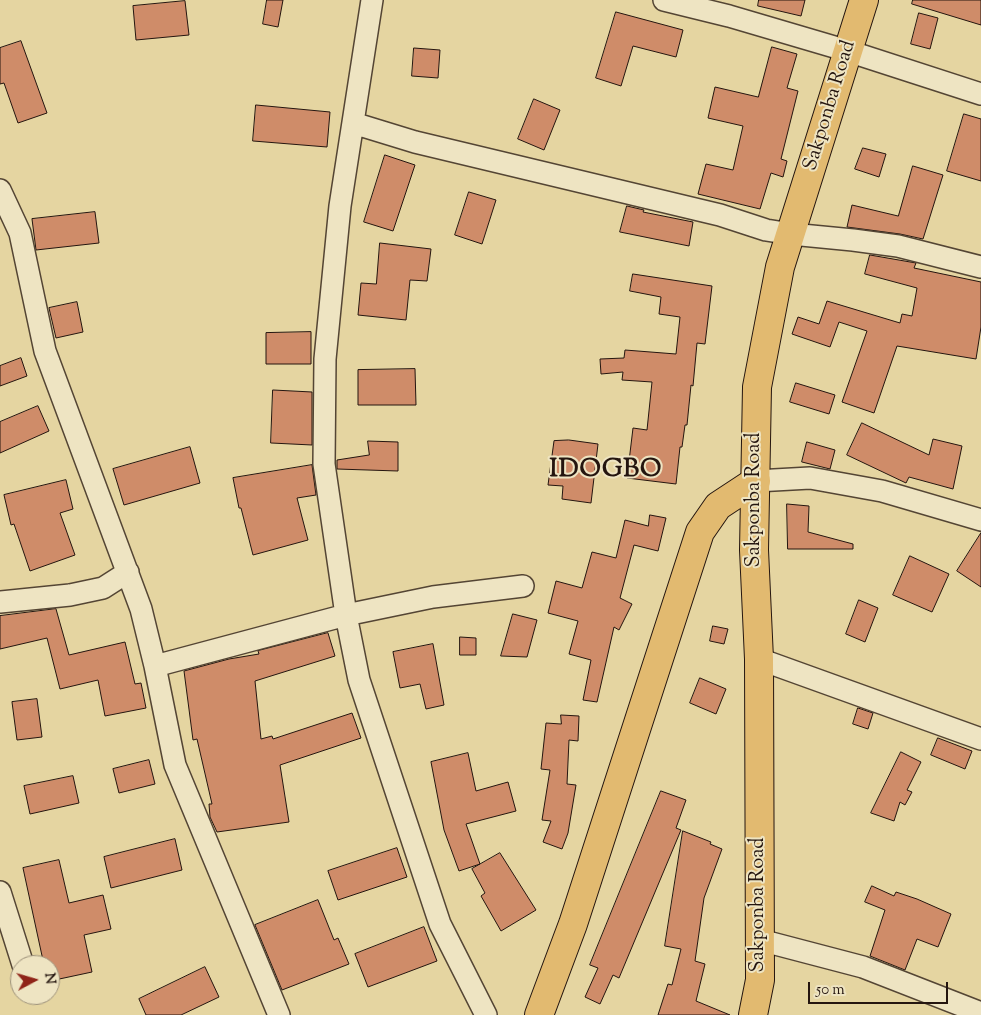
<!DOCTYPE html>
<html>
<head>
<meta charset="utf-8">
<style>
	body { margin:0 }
	#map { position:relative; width:981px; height:1015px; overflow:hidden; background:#e5d5a1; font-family:"Sorts Mill Goudy",serif }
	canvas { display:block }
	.north { position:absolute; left:10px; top:955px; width:50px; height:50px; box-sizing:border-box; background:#eee4c2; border:1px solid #9d917a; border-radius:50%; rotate:84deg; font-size:14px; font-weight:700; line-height:20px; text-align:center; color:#24150f }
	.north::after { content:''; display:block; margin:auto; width:18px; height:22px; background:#8f2418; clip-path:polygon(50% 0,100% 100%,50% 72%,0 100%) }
	.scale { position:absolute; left:808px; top:982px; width:140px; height:22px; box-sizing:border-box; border:2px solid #24150f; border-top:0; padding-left:6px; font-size:15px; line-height:18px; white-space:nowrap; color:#24150f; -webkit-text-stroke:4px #eee4c2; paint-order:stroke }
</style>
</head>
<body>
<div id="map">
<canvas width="981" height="1015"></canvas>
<div class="north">N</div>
<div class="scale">50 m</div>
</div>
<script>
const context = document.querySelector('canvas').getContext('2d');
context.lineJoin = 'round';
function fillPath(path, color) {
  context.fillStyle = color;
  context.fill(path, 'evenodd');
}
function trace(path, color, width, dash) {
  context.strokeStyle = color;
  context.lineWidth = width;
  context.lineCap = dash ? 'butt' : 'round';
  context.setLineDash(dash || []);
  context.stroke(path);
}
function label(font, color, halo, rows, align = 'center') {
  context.font = font + ' "Sorts Mill Goudy",serif';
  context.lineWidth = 4;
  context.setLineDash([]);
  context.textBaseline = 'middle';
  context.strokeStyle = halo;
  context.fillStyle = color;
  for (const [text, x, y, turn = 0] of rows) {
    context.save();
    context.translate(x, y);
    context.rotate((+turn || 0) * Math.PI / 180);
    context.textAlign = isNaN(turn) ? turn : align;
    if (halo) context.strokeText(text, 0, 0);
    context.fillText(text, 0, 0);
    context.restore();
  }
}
const building = new Path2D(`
	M 267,0 L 283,0 L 278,27 L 263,24 Z
	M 759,0 L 805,0 L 801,16 L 758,6 Z
	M 913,0 L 981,0 L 981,25 L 912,4 Z
	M 185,1 L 189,35 L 136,40 L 133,6 Z
	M 616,12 L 683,30 L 676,57 L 633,46 L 621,86 L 596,78 Z
	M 919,13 L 938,18 L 930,49 L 911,44 Z
	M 21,41 L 47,113 L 18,123 L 4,83 L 0,84 L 0,48 Z
	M 772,47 L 797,54 L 787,88 L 798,91 L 781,159 L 787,161 L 783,177 L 771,173 L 760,209 L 698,194 L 706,164 L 733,170 L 743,126 L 708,118 L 715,87 L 758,97 Z
	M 414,48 L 440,50 L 438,78 L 412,76 Z
	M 534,99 L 560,110 L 544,150 L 518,139 Z
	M 256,105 L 330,112 L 327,147 L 253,141 Z
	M 964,114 L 981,119 L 981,181 L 947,171 Z
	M 863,148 L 886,154 L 879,177 L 855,169 Z
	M 385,155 L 415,165 L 393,231 L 364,222 Z
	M 913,166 L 943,175 L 923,239 L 900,234 L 847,227 L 852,205 L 898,216 Z
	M 469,192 L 496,200 L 482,244 L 455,235 Z
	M 627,206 L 644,210 L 643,212 L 693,222 L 689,246 L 620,232 Z
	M 95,212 L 99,243 L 36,250 L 32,219 Z
	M 380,243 L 431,249 L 427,281 L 410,280 L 406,320 L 358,315 L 361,283 L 376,284 Z
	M 870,255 L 916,263 L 914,268 L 981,282 L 981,327 L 976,359 L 897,346 L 874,413 L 842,402 L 867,331 L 839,322 L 830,347 L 792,334 L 798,317 L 819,324 L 827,301 L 900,323 L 902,314 L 912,316 L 917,288 L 865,274 Z
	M 633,274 L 712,286 L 705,344 L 697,343 L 693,386 L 691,385 L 687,425 L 685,425 L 682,447 L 680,447 L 676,484 L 627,478 L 633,428 L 647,430 L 652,382 L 622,380 L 623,372 L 601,374 L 600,359 L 624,358 L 625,350 L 676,354 L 680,317 L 659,314 L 661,297 L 630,291 Z
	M 77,302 L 83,332 L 56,338 L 49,308 Z
	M 311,332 L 311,364 L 266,364 L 266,333 Z
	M 21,358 L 27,376 L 0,386 L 0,366 Z
	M 415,369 L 416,405 L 358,405 L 358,370 Z
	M 796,383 L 835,395 L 829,414 L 790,402 Z
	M 273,390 L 312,392 L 312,445 L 271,443 Z
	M 38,406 L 49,431 L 0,453 L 0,422 Z
	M 862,423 L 929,455 L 933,439 L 962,446 L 953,489 L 909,477 L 906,483 L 847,455 Z
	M 569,440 L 598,444 L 591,503 L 562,499 L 563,486 L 548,485 L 554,441 Z
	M 368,441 L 398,442 L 398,471 L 337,469 L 337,460 L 369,455 Z
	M 807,442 L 835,450 L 830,469 L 802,462 Z
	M 190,447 L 200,483 L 124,505 L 113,469 Z
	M 312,465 L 316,495 L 297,498 L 308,540 L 253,555 L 241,508 L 239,508 L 233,478 Z
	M 66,480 L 73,509 L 60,513 L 75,555 L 30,571 L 14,524 L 11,525 L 4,495 Z
	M 787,504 L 809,506 L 808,532 L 853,544 L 853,549 L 788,549 Z
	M 650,515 L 666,518 L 658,551 L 634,545 L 620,598 L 632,604 L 619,630 L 614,627 L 597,702 L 583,700 L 591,660 L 569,654 L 578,621 L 548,613 L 556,581 L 582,588 L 592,552 L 616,558 L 625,520 L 648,526 Z
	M 981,533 L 981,587 L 957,571 Z
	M 910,556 L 949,574 L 932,612 L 893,595 Z
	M 859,600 L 878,608 L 865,642 L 846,634 Z
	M 56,609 L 69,655 L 125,642 L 135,684 L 141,683 L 146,708 L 105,716 L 98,680 L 60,689 L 47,638 L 0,649 L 0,616 Z
	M 513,614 L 537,620 L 527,657 L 501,656 Z
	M 713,626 L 728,629 L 724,644 L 710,641 Z
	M 328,633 L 335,656 L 255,681 L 261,739 L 272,736 L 273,739 L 352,713 L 361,738 L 280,765 L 289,822 L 217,832 L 210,817 L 209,804 L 212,804 L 197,739 L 193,740 L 184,671 L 229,659 L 259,654 L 258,651 Z
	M 460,637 L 476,638 L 476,655 L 460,655 Z
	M 433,644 L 444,705 L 426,709 L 420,684 L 400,688 L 393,652 Z
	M 700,678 L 726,689 L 716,714 L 690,703 Z
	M 37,699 L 42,737 L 17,740 L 12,702 Z
	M 858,708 L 873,713 L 868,729 L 853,724 Z
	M 561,715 L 579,716 L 578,741 L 569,740 L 567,784 L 576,785 L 568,833 L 562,849 L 543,842 L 551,821 L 542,820 L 550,770 L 541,769 L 546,723 L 561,724 Z
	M 938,738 L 972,751 L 965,769 L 931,755 Z
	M 901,752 L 921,762 L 907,790 L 912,792 L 905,805 L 900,802 L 894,821 L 871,813 Z
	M 468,753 L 476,791 L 508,782 L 516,811 L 466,824 L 480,864 L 459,871 L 444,830 L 431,762 Z
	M 149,760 L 155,784 L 119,793 L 113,769 Z
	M 73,776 L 79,803 L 30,814 L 24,786 Z
	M 661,791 L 686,800 L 676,828 L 681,830 L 619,978 L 613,975 L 600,1004 L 585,997 L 598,968 L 590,965 Z
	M 683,831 L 711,842 L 710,844 L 722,849 L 704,898 L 695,961 L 705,964 L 696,1001 L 730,1015 L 658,1015 L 668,984 L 672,985 L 681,949 L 665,946 Z
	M 175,839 L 182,870 L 111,888 L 104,857 Z
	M 397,848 L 407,877 L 338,900 L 328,871 Z
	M 500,853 L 536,910 L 501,931 L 481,896 L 485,893 L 472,869 Z
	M 59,860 L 69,903 L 103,895 L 111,929 L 84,935 L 92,972 L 50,981 L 50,965 L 44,965 L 23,868 Z
	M 872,886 L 894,896 L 896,892 L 917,899 L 951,914 L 938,947 L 917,939 L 905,970 L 870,956 L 885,910 L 865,902 Z
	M 318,900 L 334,940 L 338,938 L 349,964 L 282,990 L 255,925 Z
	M 424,927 L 437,961 L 368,987 L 355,954 Z
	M 205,967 L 219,997 L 181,1015 L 146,1015 L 139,999 Z`);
fillPath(building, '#cf8c69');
trace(building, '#24150f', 1);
const minor = new Path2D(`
	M 372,0 L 340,206 L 325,359 L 324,464 L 346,615 L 359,680 L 440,924 L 486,1015
	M 664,0 L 729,16 L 848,51 L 981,94
	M 353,123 L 415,142 L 720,215 L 766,230 L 791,234 L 853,240 L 898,246 L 981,267
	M 0,190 L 20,233 L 45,351 L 141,609 L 155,666 L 175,765 L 279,1015
	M 756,481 L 810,478 L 882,491 L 981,520
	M 0,602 L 70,595 L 103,588 L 128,572
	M 759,659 L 981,739
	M 155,666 L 346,615 L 433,597 L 523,586
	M 0,892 L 23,965
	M 760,940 L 863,967 L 981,1013`);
const major = new Path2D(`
	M 753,1015 L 760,980 L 759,659 L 754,550 L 757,387 L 780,267 L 864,0`);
const highway = new Path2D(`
	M 539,1015 L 573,924 L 700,532 L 718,506 L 756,481`);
trace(minor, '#544534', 24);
trace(major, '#24150f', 30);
trace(highway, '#24150f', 30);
trace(minor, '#eee4c2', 21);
trace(major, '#e2ba70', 28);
trace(highway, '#e2ba70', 28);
label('20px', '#24150f', '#eee4c2', [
	["Sakponba Road",831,106,-73],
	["Sakponba Road",756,500,-90],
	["Sakponba Road",760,905,-90]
]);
context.letterSpacing = '1px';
label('bold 25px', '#24150f', '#eee4c2', [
	["IDOGBO",606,472]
]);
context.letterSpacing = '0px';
</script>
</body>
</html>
